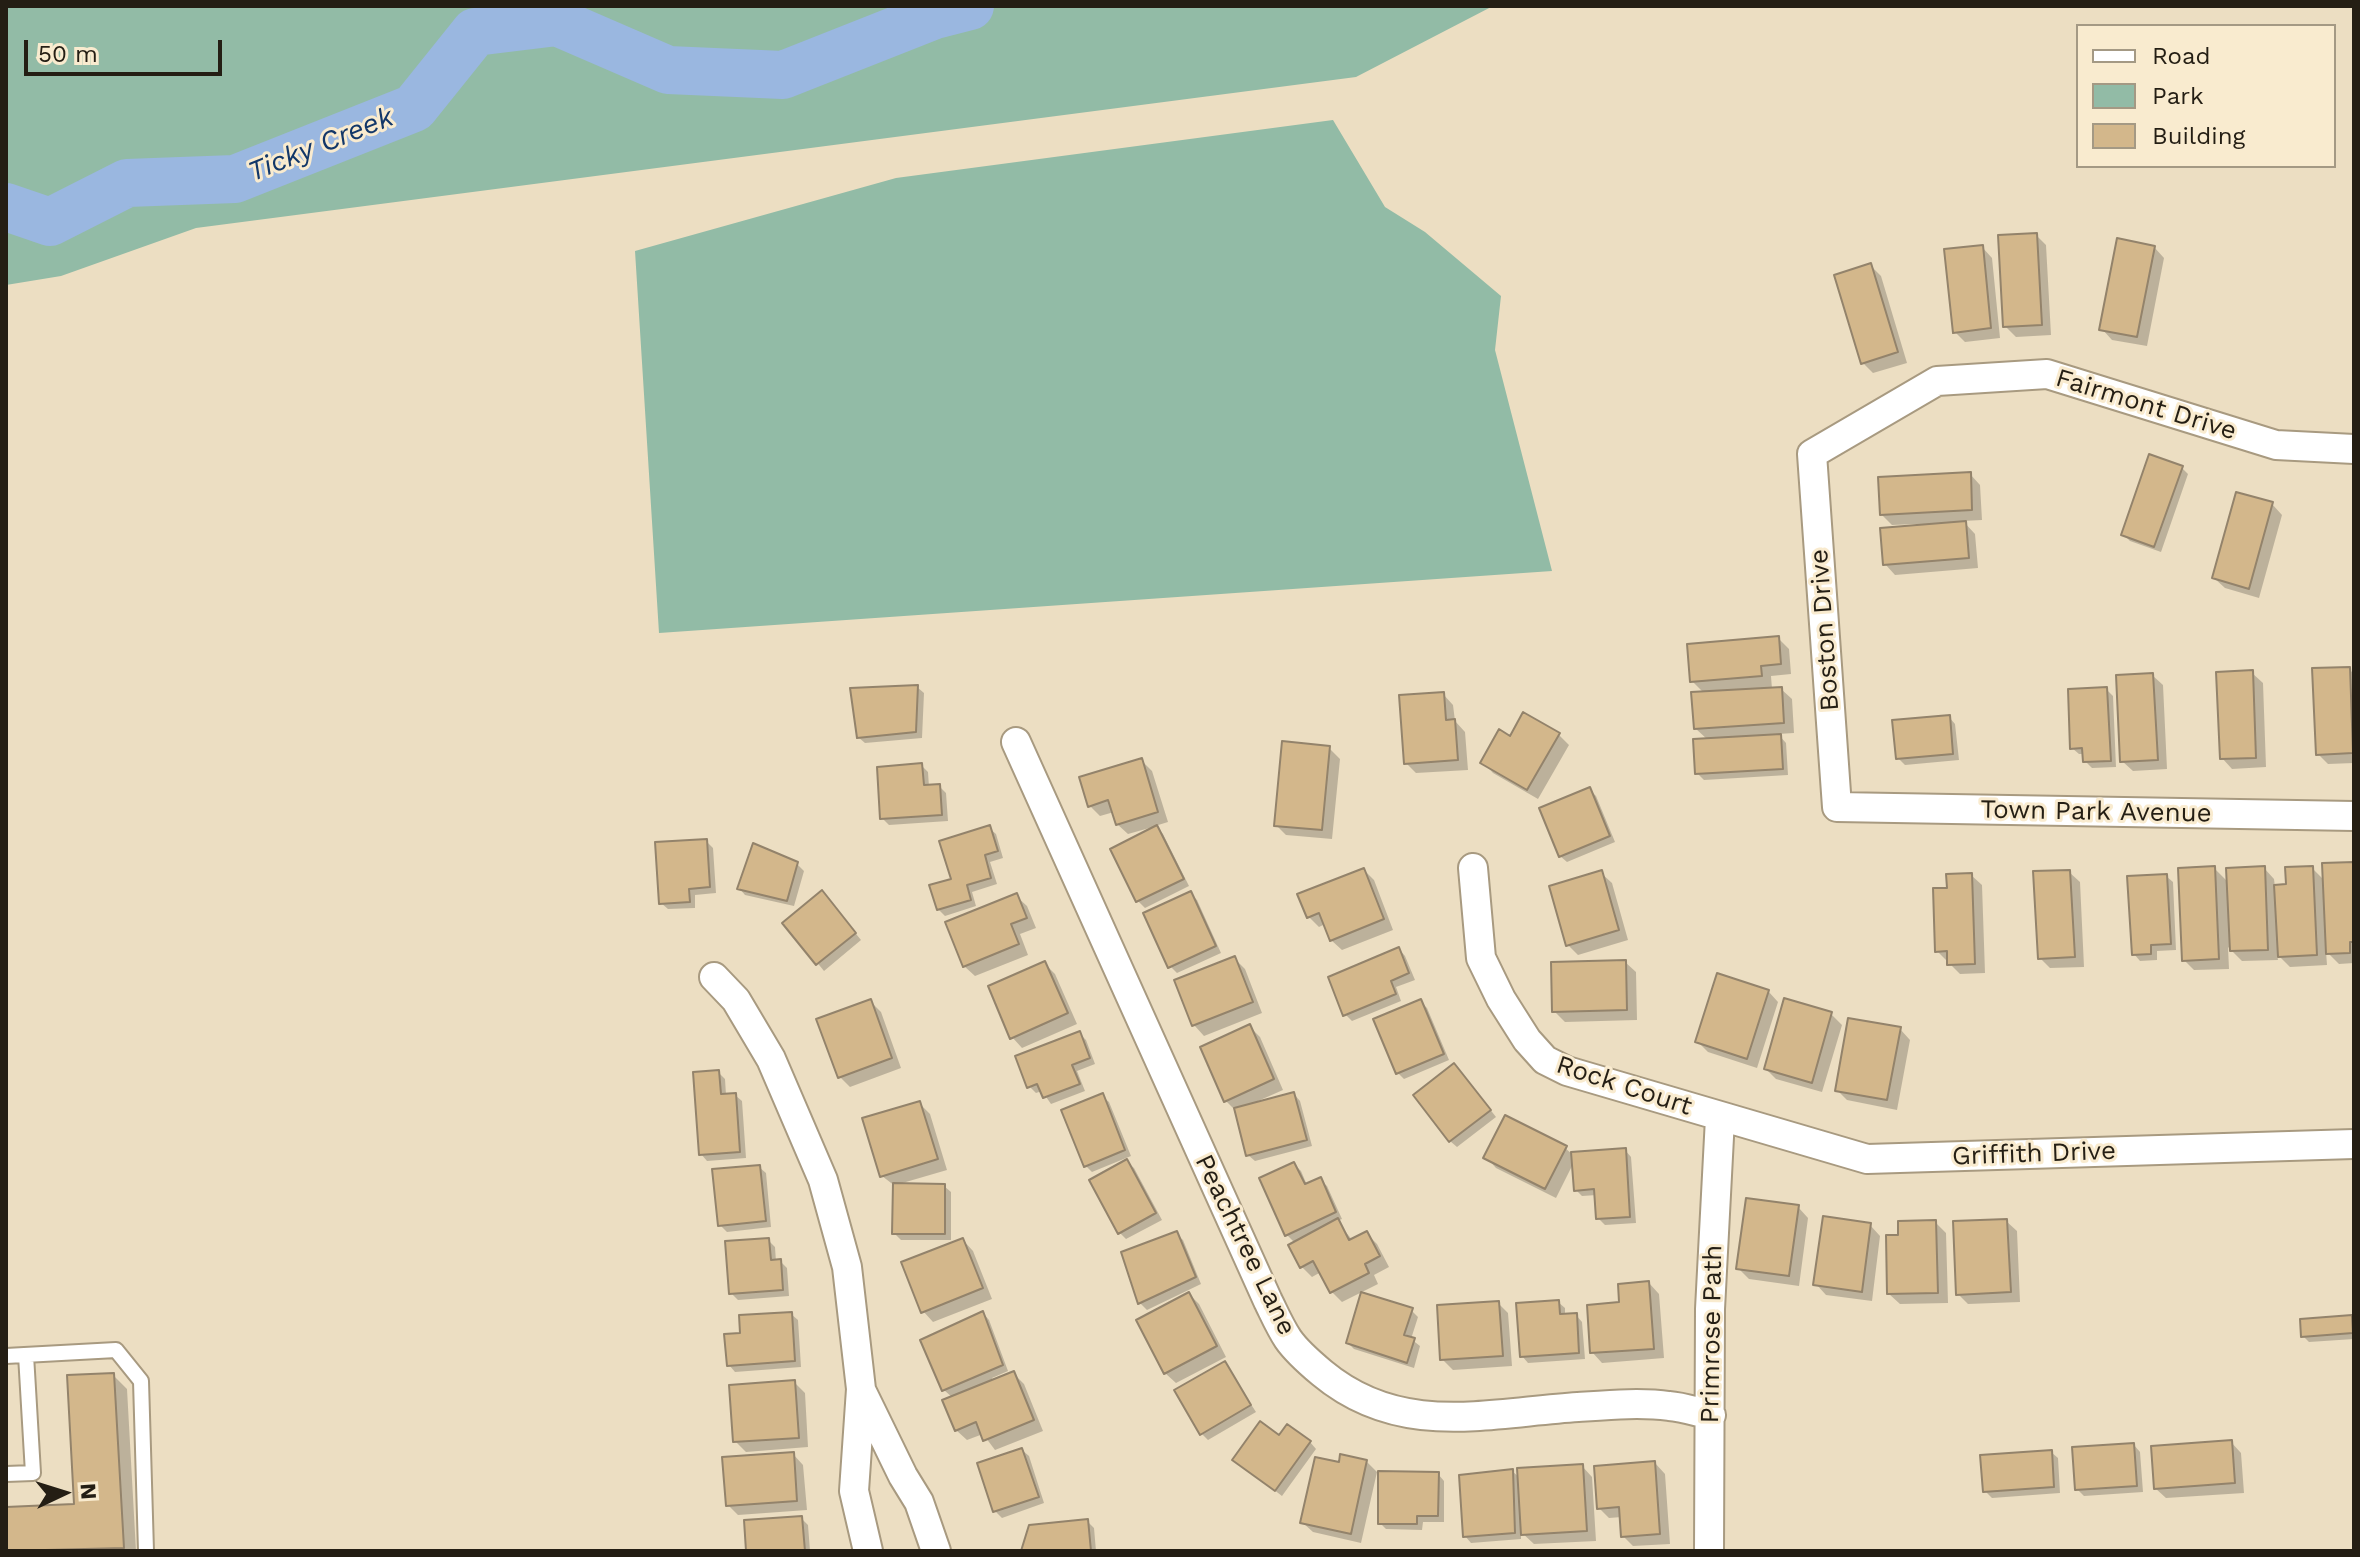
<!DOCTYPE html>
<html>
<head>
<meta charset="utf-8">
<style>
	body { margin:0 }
	#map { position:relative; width:2360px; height:1557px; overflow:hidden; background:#ecdec2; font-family:"Work Sans",sans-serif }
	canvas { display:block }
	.frame { position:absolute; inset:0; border:8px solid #241e14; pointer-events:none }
	.legend { position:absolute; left:2076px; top:24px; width:260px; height:144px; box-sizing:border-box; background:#f9ebcf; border:2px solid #a49984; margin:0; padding:10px 14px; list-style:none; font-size:24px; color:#241e14 }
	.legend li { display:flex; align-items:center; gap:16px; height:40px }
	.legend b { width:40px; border:2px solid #a49984 }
	.north { position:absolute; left:24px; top:1453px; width:80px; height:80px; -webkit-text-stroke:6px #f9ebcf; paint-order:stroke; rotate:86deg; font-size:22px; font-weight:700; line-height:32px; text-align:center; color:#241e14 }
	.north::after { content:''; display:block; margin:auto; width:28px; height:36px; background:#241e14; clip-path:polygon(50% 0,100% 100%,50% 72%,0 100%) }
	.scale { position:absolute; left:24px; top:40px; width:198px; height:36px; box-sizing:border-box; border:4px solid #241e14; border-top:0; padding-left:10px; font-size:24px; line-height:28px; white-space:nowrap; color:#241e14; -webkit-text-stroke:6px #f9ebcf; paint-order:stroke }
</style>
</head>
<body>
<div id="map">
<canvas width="2360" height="1557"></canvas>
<div class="frame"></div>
<ul class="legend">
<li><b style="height:10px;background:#fff"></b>Road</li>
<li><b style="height:22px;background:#92bba6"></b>Park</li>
<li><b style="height:22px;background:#d3b78b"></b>Building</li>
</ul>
<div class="north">N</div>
<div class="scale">50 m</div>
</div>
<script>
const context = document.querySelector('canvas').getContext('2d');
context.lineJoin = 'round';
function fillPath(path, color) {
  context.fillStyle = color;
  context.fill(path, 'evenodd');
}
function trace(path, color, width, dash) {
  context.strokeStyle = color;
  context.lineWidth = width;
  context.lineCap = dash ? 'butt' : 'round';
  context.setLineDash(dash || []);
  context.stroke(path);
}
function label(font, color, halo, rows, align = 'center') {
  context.font = font + ' "Work Sans",sans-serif';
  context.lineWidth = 6;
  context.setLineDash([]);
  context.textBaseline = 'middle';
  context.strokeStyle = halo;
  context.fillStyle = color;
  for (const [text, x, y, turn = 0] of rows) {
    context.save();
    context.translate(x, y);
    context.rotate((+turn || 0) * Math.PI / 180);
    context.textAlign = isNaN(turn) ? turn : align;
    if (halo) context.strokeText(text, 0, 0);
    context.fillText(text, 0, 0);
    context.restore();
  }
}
fillPath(new Path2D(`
	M 6,6 L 1493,6 L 1356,77 L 196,228 L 61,276 L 6,285 Z
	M 1333,120 L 1385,207 L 1425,232 L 1501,296 L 1495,350 L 1552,571 L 659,633 L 635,251 L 896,178 Z`), '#92bba6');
fillPath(new Path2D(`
	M 2036,235 L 2046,245 L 2051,335 L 2016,337 L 2005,326 Z
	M 1982,247 L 1992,258 L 2000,338 L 1965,342 L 1955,332 Z
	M 2154,247 L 2164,258 L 2147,346 L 2112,340 L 2102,329 Z
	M 1870,265 L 1881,276 L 1907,363 L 1873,373 L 1863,363 Z
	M 2182,468 L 2188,474 L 2161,552 L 2130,541 L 2123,534 Z
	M 1970,474 L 1980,485 L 1982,520 L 1963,521 L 1975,534 L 1978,568 L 1895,575 L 1885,564 L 1916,527 L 1916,524 L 1892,525 L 1882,515 Z
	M 2272,504 L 2282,515 L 2259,598 L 2225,588 L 2214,578 Z
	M 1778,638 L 1789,649 L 1791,674 L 1771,676 L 1772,689 L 1781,689 L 1792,699 L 1794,733 L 1778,734 L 1786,743 L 1788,775 L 1704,780 L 1697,773 L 1708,740 L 1695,728 L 1704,693 L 1692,681 Z
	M 2349,669 L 2354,674 L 2354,763 L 2328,764 L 2318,754 Z
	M 2252,673 L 2263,683 L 2266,767 L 2232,769 L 2222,758 Z
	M 2152,675 L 2163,685 L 2167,769 L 2133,771 L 2122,761 Z
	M 917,687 L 924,693 L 922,738 L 865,743 L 858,737 Z
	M 2106,689 L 2113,696 L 2116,767 L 2092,768 L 2085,761 L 2085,754 L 2079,754 L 2072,748 Z
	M 1443,694 L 1453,705 L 1455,721 L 1465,732 L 1468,770 L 1416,773 L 1406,763 Z
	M 1949,717 L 1955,724 L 1959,760 L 1905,765 L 1898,758 Z
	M 1559,735 L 1569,745 L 1538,799 L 1493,773 L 1483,762 L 1510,739 Z
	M 1329,748 L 1340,759 L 1332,839 L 1286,835 L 1276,825 Z
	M 1141,760 L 1152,771 L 1168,822 L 1155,826 L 1163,834 L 1189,886 L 1145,908 L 1138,901 L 1153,827 L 1128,834 L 1117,824 L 1114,812 L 1100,816 L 1090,806 Z
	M 922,766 L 928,772 L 929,787 L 939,786 L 946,793 L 948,821 L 889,825 L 882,818 Z
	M 1589,789 L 1596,796 L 1615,842 L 1567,862 L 1560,856 Z
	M 989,828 L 996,834 L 1003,858 L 990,862 L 997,884 L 972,892 L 976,906 L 945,916 L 938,909 L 953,880 Z
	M 706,841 L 713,848 L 716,893 L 695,895 L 695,908 L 668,909 L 661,903 Z
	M 797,864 L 804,871 L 794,906 L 745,895 L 739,888 Z
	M 2354,864 L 2354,963 L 2339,964 L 2326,951 L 2327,965 L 2290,967 L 2277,954 L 2278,960 L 2242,961 L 2228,947 L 2229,969 L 2194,970 L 2184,960 L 2214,868 L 2229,883 L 2264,868 L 2274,879 L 2275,887 L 2288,886 L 2312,868 L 2325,881 Z
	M 1364,870 L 1374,880 L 1393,930 L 1342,950 L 1331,940 L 1325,924 L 1319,927 L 1309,917 Z
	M 2069,872 L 2080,882 L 2084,967 L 2050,968 L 2040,958 Z
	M 1601,873 L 1612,883 L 1628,940 L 1578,955 L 1568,945 Z
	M 1971,875 L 1982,885 L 1985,973 L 1960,974 L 1937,951 L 1949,890 Z
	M 2166,876 L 2173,882 L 2176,950 L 2157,951 L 2157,960 L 2140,961 L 2134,954 Z
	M 1190,893 L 1197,900 L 1221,953 L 1177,973 L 1170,966 Z
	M 1016,896 L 1027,906 L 1036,928 L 1020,934 L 1028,955 L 975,976 L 964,966 Z
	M 828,899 L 861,940 L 824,971 L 785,923 Z
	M 1399,949 L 1405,956 L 1415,980 L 1396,987 L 1401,1001 L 1352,1021 L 1345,1014 Z
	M 1235,959 L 1245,969 L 1262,1013 L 1204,1036 L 1194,1025 Z
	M 1625,962 L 1636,972 L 1637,1020 L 1565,1022 L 1554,1011 Z
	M 1044,963 L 1055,974 L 1077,1024 L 1022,1048 L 1012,1037 Z
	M 1768,991 L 1778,1002 L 1757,1068 L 1708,1052 L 1697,1041 Z
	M 870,1001 L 881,1012 L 901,1068 L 850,1087 L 840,1077 Z
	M 1420,1001 L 1427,1008 L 1449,1060 L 1404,1079 L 1398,1073 Z
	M 1831,1014 L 1842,1025 L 1822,1092 L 1776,1079 L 1766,1069 Z
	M 1250,1027 L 1260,1037 L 1283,1090 L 1258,1101 L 1259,1103 L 1294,1094 L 1300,1101 L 1312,1146 L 1255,1161 L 1248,1155 L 1237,1112 L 1226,1101 Z
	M 1900,1029 L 1910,1040 L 1897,1110 L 1847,1100 L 1837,1090 Z
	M 1079,1033 L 1086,1040 L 1095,1064 L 1077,1071 L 1085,1091 L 1051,1104 L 1042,1091 L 1036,1093 L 1029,1086 Z
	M 718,1072 L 725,1079 L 726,1095 L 735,1095 L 742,1101 L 746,1158 L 707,1161 L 701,1154 Z
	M 1461,1072 L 1496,1117 L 1457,1147 L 1450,1141 Z
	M 1102,1096 L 1109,1102 L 1131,1156 L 1092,1172 L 1085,1165 Z
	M 919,1103 L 930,1114 L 947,1170 L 899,1184 L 944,1186 L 951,1192 L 951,1240 L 901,1240 L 894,1233 L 895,1186 L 882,1176 Z
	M 1565,1148 L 1572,1154 L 1625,1150 L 1631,1157 L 1636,1223 L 1605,1225 L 1598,1218 L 1597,1195 L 1582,1196 L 1576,1190 L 1574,1162 L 1556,1198 L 1496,1168 L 1486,1157 Z
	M 1127,1162 L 1134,1168 L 1162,1220 L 1126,1239 L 1120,1233 Z
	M 1294,1164 L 1301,1171 L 1307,1185 L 1320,1180 L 1327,1186 L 1342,1219 L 1337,1221 L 1353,1241 L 1367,1234 L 1377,1244 L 1389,1267 L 1374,1275 L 1378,1284 L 1342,1302 L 1332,1292 L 1321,1272 L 1312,1277 L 1302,1267 L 1295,1243 L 1287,1235 Z
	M 759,1167 L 766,1173 L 771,1227 L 727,1232 L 720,1225 Z
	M 1798,1207 L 1808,1218 L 1799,1286 L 1749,1279 L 1738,1268 Z
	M 2006,1221 L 2017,1231 L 2020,1302 L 1968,1304 L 1958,1294 Z
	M 1935,1222 L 1946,1233 L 1948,1303 L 1900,1304 L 1889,1294 Z
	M 1870,1225 L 1880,1236 L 1872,1301 L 1826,1295 L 1816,1284 Z
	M 1176,1234 L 1183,1240 L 1201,1284 L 1147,1310 L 1140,1303 L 1124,1254 Z
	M 768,1240 L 775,1247 L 776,1262 L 780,1261 L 787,1268 L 789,1296 L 738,1300 L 731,1293 Z
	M 963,1240 L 973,1251 L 992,1299 L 933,1322 L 923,1311 Z
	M 1649,1283 L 1659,1294 L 1664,1358 L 1602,1363 L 1592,1352 L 1621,1304 Z
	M 1189,1294 L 1199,1304 L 1226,1357 L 1176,1383 L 1165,1373 Z
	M 1558,1302 L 1565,1308 L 1565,1316 L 1576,1315 L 1582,1322 L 1585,1359 L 1528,1363 L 1522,1356 Z
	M 1498,1303 L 1508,1313 L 1512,1366 L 1453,1370 L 1442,1359 Z
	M 1411,1310 L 1418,1317 L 1411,1339 L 1420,1346 L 1414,1368 L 1354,1349 L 1348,1343 Z
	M 983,1313 L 989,1320 L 1008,1371 L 992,1378 L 994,1382 L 1014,1374 L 1024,1384 L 1043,1431 L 995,1450 L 983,1434 L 967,1440 L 956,1430 L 953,1398 L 944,1390 Z
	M 791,1314 L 798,1320 L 801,1367 L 735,1372 L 729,1365 Z
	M 2351,1317 L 2354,1320 L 2354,1339 L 2309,1342 L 2303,1336 Z
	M 1224,1363 L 1256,1412 L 1208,1440 L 1202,1434 Z
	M 113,1375 L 127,1389 L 136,1551 L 6,1551 L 6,1509 L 76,1505 Z
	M 794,1382 L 805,1393 L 808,1447 L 746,1452 L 735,1441 Z
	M 1310,1442 L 1316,1449 L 1282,1496 L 1235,1460 Z
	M 2231,1442 L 2241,1453 L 2244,1493 L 2166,1498 L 2155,1488 Z
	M 2134,1445 L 2140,1452 L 2143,1492 L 2084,1496 L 2077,1489 Z
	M 1022,1450 L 1029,1456 L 1044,1503 L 1002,1518 L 995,1511 L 979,1465 Z
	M 2051,1452 L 2058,1458 L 2060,1493 L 1992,1498 L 1985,1491 Z
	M 793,1454 L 803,1465 L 807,1510 L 738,1515 L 728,1505 Z
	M 1366,1461 L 1377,1472 L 1361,1543 L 1313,1532 L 1302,1522 L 1340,1464 Z
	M 1655,1463 L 1665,1474 L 1670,1544 L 1633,1546 L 1623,1536 L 1622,1517 L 1609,1518 L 1599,1508 Z
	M 1582,1466 L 1592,1477 L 1596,1541 L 1534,1544 L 1521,1532 L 1521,1539 L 1471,1543 L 1465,1536 L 1512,1471 L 1520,1478 Z
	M 1438,1474 L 1444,1481 L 1444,1522 L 1423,1522 L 1422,1530 L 1386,1529 L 1380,1523 Z
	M 801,1518 L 808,1525 L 810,1551 L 748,1551 Z
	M 1087,1521 L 1094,1528 L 1096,1551 L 1023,1551 Z`), '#0003');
trace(new Path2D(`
	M 6,207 L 50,222 L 127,183 L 235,179 L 414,108 L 475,32 L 557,22 L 668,70 L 783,75 L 935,15 L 970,6`), '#9ab7e0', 48);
const building = new Path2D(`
	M 2037,233 L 2042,325 L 2003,327 L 1998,235 Z
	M 2117,238 L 2155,246 L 2137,337 L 2099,330 Z
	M 1983,245 L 1991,328 L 1953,333 L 1944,249 Z
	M 1871,263 L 1898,352 L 1861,364 L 1834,275 Z
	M 2149,454 L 2183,466 L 2154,547 L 2121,535 Z
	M 1971,472 L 1972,510 L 1880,515 L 1878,477 Z
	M 2236,492 L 2273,502 L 2249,589 L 2212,578 Z
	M 1966,521 L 1969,558 L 1883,565 L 1880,528 Z
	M 1779,636 L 1781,664 L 1761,666 L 1762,676 L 1690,682 L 1687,644 Z
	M 2350,667 L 2353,753 L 2316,755 L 2312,668 Z
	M 2253,670 L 2256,758 L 2220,759 L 2216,672 Z
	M 2153,673 L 2158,760 L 2120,762 L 2116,675 Z
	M 918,685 L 916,732 L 857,738 L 850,688 Z
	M 1782,687 L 1784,723 L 1694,729 L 1691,692 Z
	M 2107,687 L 2111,761 L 2083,762 L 2082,748 L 2070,749 L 2068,689 Z
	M 1444,692 L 1446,720 L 1455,719 L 1458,760 L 1404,764 L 1399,695 Z
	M 1523,712 L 1560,733 L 1527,790 L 1480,763 L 1499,729 L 1510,736 Z
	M 1950,715 L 1953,754 L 1896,759 L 1892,720 Z
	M 1781,734 L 1783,769 L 1695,774 L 1693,739 Z
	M 1282,741 L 1330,746 L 1322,830 L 1274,826 Z
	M 1142,758 L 1158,812 L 1116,825 L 1108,800 L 1088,807 L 1079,777 Z
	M 922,763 L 924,785 L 940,784 L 942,815 L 880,819 L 877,767 Z
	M 1590,787 L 1610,836 L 1559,857 L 1539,808 Z
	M 990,825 L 998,851 L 985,855 L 991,878 L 967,885 L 971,900 L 937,910 L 929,885 L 951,879 L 939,841 Z
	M 1157,825 L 1184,879 L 1136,902 L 1110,849 Z
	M 707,839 L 710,887 L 689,889 L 690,902 L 659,904 L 655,842 Z
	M 753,843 L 798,862 L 787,901 L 737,889 Z
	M 2354,862 L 2354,942 L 2350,942 L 2350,953 L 2326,954 L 2322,863 Z
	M 2215,866 L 2219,959 L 2182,961 L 2178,868 Z
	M 2265,866 L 2268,950 L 2230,951 L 2226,868 Z
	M 2313,866 L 2317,955 L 2278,957 L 2274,885 L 2286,884 L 2285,867 Z
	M 1364,868 L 1384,919 L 1330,941 L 1319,913 L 1307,918 L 1297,894 Z
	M 1602,870 L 1619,930 L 1566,946 L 1549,886 Z
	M 2070,870 L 2075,957 L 2038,959 L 2033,871 Z
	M 1972,873 L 1975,964 L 1947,965 L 1947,951 L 1935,952 L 1933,888 L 1947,888 L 1946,874 Z
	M 2167,874 L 2171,944 L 2151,945 L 2151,954 L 2132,955 L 2127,876 Z
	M 822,890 L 856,933 L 816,965 L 782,923 Z
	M 1191,891 L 1216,946 L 1168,968 L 1143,913 Z
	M 1017,893 L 1027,918 L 1011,924 L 1019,944 L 963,967 L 945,922 Z
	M 1399,947 L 1409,973 L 1391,981 L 1396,994 L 1343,1016 L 1328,977 Z
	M 1235,956 L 1253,1002 L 1192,1026 L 1174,980 Z
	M 1626,960 L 1627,1010 L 1552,1012 L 1551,962 Z
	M 1045,961 L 1068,1013 L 1010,1039 L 988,986 Z
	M 1717,973 L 1769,990 L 1747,1059 L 1695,1042 Z
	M 1784,998 L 1832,1012 L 1812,1083 L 1764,1069 Z
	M 871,999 L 892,1058 L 838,1078 L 816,1019 Z
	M 1421,999 L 1444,1054 L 1396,1074 L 1373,1019 Z
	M 1848,1018 L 1901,1027 L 1887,1100 L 1835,1091 Z
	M 1250,1024 L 1274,1079 L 1224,1102 L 1200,1047 Z
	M 1080,1031 L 1090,1058 L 1072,1065 L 1080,1084 L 1043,1098 L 1037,1084 L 1027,1088 L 1015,1056 Z
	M 1454,1063 L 1491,1110 L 1449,1142 L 1413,1095 Z
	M 719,1070 L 721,1094 L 736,1093 L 740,1152 L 699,1155 L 693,1072 Z
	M 1294,1092 L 1307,1140 L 1246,1156 L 1234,1108 Z
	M 1103,1093 L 1125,1150 L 1084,1167 L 1061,1110 Z
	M 920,1101 L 938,1159 L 880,1177 L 862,1118 Z
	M 1505,1115 L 1567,1146 L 1545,1189 L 1483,1158 Z
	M 1626,1148 L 1630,1217 L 1596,1219 L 1594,1189 L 1574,1191 L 1571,1152 Z
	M 1127,1159 L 1156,1213 L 1118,1234 L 1089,1180 Z
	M 1294,1162 L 1305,1184 L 1321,1177 L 1336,1212 L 1285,1236 L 1259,1178 Z
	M 760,1165 L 766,1221 L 718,1226 L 712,1169 Z
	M 893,1183 L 945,1184 L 945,1234 L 892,1234 Z
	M 1746,1198 L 1799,1205 L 1789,1276 L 1736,1269 Z
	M 1823,1216 L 1871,1223 L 1862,1292 L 1813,1285 Z
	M 1338,1218 L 1349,1240 L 1367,1231 L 1380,1256 L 1365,1264 L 1369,1273 L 1330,1293 L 1313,1261 L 1300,1268 L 1288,1245 Z
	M 2007,1219 L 2011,1292 L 1956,1295 L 1953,1221 Z
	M 1936,1220 L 1938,1293 L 1887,1294 L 1886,1235 L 1898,1235 L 1898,1221 Z
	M 1177,1231 L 1196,1277 L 1138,1304 L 1121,1252 Z
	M 769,1238 L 771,1260 L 781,1259 L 783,1290 L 729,1294 L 725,1241 Z
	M 963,1238 L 983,1288 L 921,1313 L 901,1262 Z
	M 1649,1281 L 1654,1349 L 1590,1353 L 1587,1305 L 1619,1302 L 1618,1284 Z
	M 1189,1292 L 1217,1346 L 1164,1374 L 1136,1320 Z
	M 1361,1292 L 1413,1308 L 1404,1335 L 1415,1338 L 1407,1363 L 1346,1343 Z
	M 1559,1300 L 1560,1314 L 1577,1313 L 1579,1353 L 1520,1357 L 1516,1303 Z
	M 1499,1301 L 1503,1356 L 1440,1360 L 1437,1305 Z
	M 983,1311 L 1003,1365 L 942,1391 L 920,1340 Z
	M 792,1312 L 795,1361 L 727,1366 L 724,1334 L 740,1333 L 739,1315 Z
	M 2352,1315 L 2353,1333 L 2301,1337 L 2300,1319 Z
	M 1225,1361 L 1251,1405 L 1200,1435 L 1174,1390 Z
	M 1014,1371 L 1034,1420 L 983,1441 L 976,1422 L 955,1431 L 942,1400 Z
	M 114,1373 L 124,1548 L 6,1551 L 6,1507 L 74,1504 L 67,1375 Z
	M 795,1380 L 799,1438 L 733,1442 L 729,1385 Z
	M 1260,1421 L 1279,1435 L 1287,1424 L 1311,1441 L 1275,1491 L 1232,1460 Z
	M 2232,1440 L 2235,1483 L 2154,1489 L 2151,1446 Z
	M 2134,1443 L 2137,1486 L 2075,1490 L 2072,1447 Z
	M 1022,1448 L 1039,1497 L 993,1512 L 977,1463 Z
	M 2052,1450 L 2054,1487 L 1983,1492 L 1980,1455 Z
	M 794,1452 L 797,1501 L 726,1506 L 722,1457 Z
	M 1340,1454 L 1367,1460 L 1351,1534 L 1300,1523 L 1315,1457 L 1339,1462 Z
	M 1655,1461 L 1660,1534 L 1621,1537 L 1619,1507 L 1597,1509 L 1594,1466 Z
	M 1583,1464 L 1587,1531 L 1521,1535 L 1517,1468 Z
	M 1513,1469 L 1515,1533 L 1463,1537 L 1459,1475 Z
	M 1378,1471 L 1439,1472 L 1438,1516 L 1417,1516 L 1417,1524 L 1378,1524 Z
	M 802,1516 L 805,1551 L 746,1551 L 744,1520 Z
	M 1088,1519 L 1091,1551 L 1021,1551 L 1029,1525 Z`);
fillPath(building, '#d3b78b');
trace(building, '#93836b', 2);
const lane = new Path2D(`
	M 6,1356 L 116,1350 L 141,1381 L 146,1551
	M 6,1474 L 33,1473 L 26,1355`);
const street = new Path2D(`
	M 2354,449 L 2276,445 L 2047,374 L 1937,381 L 1812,454 L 1837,807 L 2354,816
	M 1016,742 L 1268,1301 C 1274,1313 1280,1327 1288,1339 C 1297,1352 1310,1363 1322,1373 C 1400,1438 1486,1413 1578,1407 C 1607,1405 1641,1402 1669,1406 C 1683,1407 1697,1412 1711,1415
	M 1473,868 L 1481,958 L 1501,999 L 1527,1040 L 1545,1060 L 1567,1071 L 1867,1159 L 2354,1144
	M 714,977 L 736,1000 L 771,1059 L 823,1180 L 847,1267 L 861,1389 L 854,1491 L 868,1551
	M 861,1390 L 903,1476 L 919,1502 L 936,1551
	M 1709,1551 L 1710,1309 L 1720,1118`);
trace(lane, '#a89a80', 18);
trace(street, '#a89a80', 32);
trace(lane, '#fff', 14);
trace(street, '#fff', 28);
label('26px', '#241e14', '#f9ebcf', [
	["Fairmont Drive",2146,405,17],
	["Boston Drive",1825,630,-94],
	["Town Park Avenue",2096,812,1],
	["Rock Court",1624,1086,18],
	["Griffith Drive",2034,1154,-2],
	["Peachtree Lane",1245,1245,64],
	["Primrose Path",1712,1334,-89]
]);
label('italic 28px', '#123769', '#f9ebcf', [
	["Ticky Creek",321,145,-22]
]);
</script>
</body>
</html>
